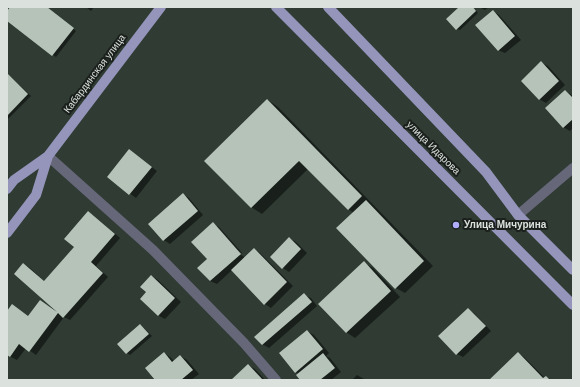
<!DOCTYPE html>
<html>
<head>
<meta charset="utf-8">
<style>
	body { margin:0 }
	#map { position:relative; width:580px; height:387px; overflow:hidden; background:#2f3b33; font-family:Arial,sans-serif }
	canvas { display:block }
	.frame { position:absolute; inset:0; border:8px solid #dbe2dd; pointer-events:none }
</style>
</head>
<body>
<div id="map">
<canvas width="580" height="387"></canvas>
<div class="frame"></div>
</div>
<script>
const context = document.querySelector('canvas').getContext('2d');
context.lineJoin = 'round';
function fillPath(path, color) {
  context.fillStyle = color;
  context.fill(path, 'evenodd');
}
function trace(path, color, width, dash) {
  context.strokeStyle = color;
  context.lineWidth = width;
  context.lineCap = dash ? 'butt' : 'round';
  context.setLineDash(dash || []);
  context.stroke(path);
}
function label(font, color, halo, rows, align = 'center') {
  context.font = font + ' Arial,sans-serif';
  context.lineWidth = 4;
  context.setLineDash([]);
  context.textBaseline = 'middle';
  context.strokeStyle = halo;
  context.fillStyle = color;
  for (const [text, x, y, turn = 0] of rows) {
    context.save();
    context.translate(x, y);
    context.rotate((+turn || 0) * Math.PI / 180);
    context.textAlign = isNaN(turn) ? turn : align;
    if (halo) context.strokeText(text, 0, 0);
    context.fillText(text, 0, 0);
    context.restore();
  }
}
fillPath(new Path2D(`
	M 12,7 L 46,7 L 76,31 L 56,57 L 7,20 L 7,13 Z
	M 86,7 L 94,7 L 91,11 Z
	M 461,7 L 473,7 L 478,13 L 460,30 L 457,29 Z
	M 479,7 L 489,7 L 485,10 Z
	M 493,11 L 499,15 L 521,40 L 505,53 L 498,50 Z
	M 542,63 L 548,66 L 565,85 L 546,103 L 539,99 Z
	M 7,73 L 31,96 L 7,120 Z
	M 566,91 L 573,96 L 573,128 L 570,131 L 563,127 Z
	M 268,100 L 278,107 L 433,266 L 405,293 L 396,288 L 354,213 L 348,209 L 308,169 L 262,214 L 251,207 Z
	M 129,150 L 157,171 L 136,198 L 108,177 Z
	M 183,194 L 189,198 L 203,215 L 170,244 L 164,240 Z
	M 88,212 L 94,216 L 120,238 L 96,266 L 108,277 L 70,320 L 64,317 L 36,355 L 26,348 L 17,360 L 7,355 L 7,312 L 29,317 L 47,305 L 54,309 L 54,308 L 23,264 L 30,268 L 45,282 L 75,247 Z
	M 213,224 L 219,227 L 243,254 L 237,250 L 236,252 L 246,258 L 254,249 L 260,253 L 293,286 L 271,308 L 265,304 L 232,270 L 217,284 L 210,281 L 208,259 Z
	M 289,238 L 296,242 L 307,253 L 289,272 L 283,268 Z
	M 364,263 L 373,268 L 400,297 L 355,338 L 346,332 Z
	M 152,276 L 158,280 L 181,302 L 165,319 L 159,316 L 141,299 L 148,292 Z
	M 304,295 L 311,298 L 317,306 L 269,348 L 262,344 Z
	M 468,309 L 474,313 L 491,331 L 463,357 L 457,354 Z
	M 141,325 L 152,336 L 130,355 L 127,353 Z
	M 307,331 L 314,335 L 329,353 L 326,356 L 330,358 L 341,372 L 331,380 L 301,380 L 299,374 L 296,372 Z
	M 164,353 L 170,357 L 174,361 L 180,356 L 187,360 L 199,374 L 191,380 L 157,380 Z
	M 518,353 L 524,357 L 545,378 L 546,377 L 552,380 L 490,380 Z
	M 248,365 L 255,369 L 265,380 L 232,380 Z
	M 357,375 L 364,379 L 364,380 L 352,380 Z`), '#0007');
fillPath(new Path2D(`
	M 10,7 L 47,7 L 74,28 L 52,56 L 7,21 L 7,11 Z
	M 459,7 L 473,7 L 476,11 L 456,30 L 446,19 Z
	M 493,10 L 515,36 L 498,51 L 475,25 Z
	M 541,61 L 559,81 L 539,100 L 521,81 Z
	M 7,73 L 28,94 L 7,116 Z
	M 565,90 L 573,98 L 573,119 L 563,128 L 545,108 Z
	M 267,99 L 362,196 L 348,210 L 299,161 L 251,208 L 204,161 Z
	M 129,149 L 152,167 L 129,195 L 107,177 Z
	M 183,193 L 198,211 L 163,241 L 148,224 Z
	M 366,200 L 424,261 L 395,289 L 336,228 Z
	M 88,211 L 115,234 L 91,262 L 103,273 L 63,318 L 58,313 L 29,352 L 19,344 L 10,357 L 7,355 L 7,311 L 12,304 L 28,316 L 40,300 L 57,312 L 14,274 L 23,263 L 44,281 L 74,247 L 64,239 Z
	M 213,222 L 241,254 L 210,281 L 197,268 L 207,259 L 191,242 Z
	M 289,237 L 301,249 L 282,269 L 270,257 Z
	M 254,248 L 287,282 L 264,305 L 231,270 Z
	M 364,261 L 391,291 L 346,333 L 318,304 Z
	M 151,275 L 175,298 L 158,316 L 140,299 L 146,292 L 140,287 Z
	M 304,293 L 312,302 L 262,345 L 254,337 Z
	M 468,308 L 486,326 L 456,355 L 438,336 Z
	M 140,324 L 149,334 L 126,354 L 117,344 Z
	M 307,330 L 323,349 L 295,373 L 279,353 Z
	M 164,352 L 172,362 L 180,355 L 193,370 L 181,380 L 155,380 L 145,368 Z
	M 518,352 L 543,378 L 546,376 L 550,380 L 489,380 Z
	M 323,353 L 335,368 L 320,380 L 300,380 L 296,375 Z
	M 248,364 L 263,380 L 231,380 Z`), '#b5c3b9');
trace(new Path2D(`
	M 48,156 L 153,250 L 244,343 L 276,380
	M 518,215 L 573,168`), '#67677a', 10);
trace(new Path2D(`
	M 276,7 L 573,305
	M 328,7 L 486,172 L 518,215 L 573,270
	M 7,189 L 14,180 L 48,156 L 161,7
	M 7,233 L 36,195 L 48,156`), '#9595bb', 10);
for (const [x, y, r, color] of [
	[456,225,4,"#b0aefa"]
]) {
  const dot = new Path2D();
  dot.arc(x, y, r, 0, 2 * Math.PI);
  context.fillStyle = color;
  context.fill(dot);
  trace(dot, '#1b201d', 1.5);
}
label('10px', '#dbe2dd', '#1b201d', [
	["Кабардинская улица",95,74,-53],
	["улица Идарова",433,148,45]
]);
label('bold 10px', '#dbe2dd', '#1b201d', [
	["Улица Мичурина",464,225]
], 'left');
</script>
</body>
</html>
